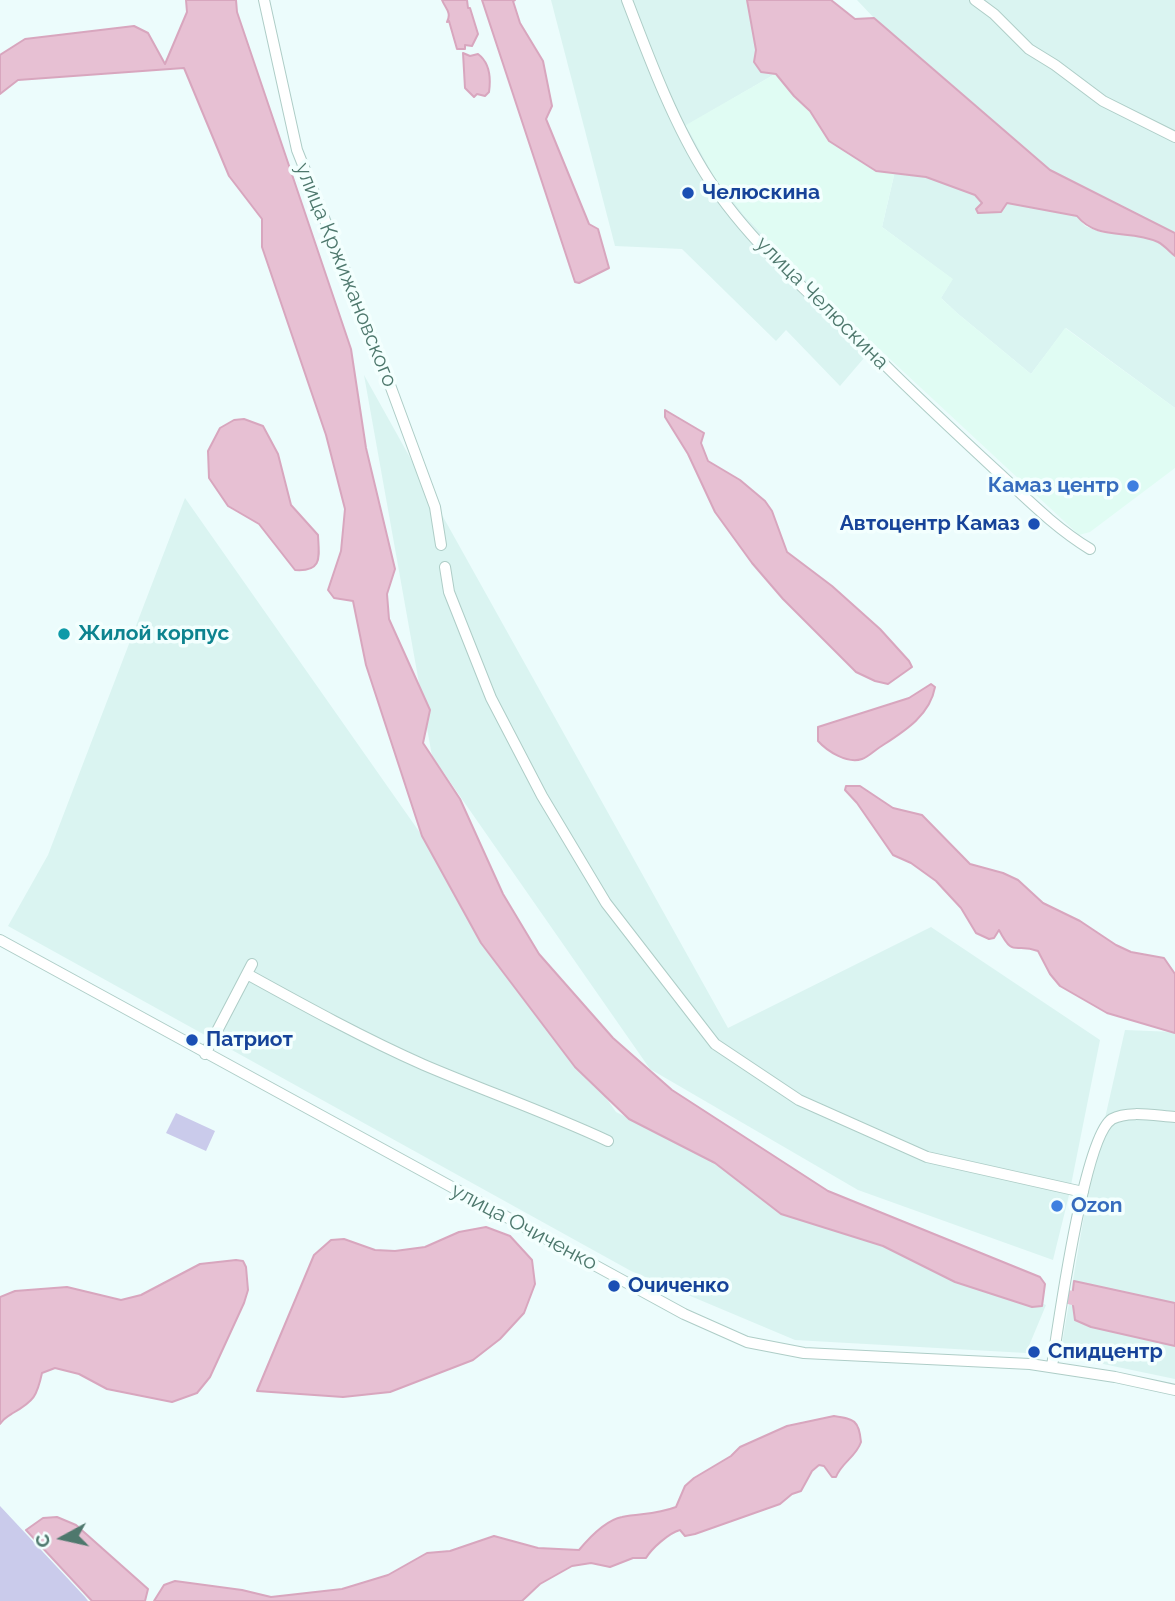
<!DOCTYPE html>
<html>
<head>
<meta charset="utf-8">
<style>
	body { margin:0 }
	#map { position:relative; width:1175px; height:1601px; overflow:hidden; background:#ecfcfc; font-family:Raleway,sans-serif }
	canvas { display:block }
	.north { position:absolute; left:28px; top:1503px; width:70px; height:70px; -webkit-text-stroke:5px #f3fffe; paint-order:stroke; rotate:262deg; font-size:19px; font-weight:700; line-height:28px; text-align:center; color:#4e786d }
	.north::after { content:''; display:block; margin:auto; width:24px; height:32px; background:#4e786d; clip-path:polygon(50% 0,100% 100%,50% 72%,0 100%) }
</style>
</head>
<body>
<div id="map">
<canvas width="1175" height="1601"></canvas>
<div class="north">С</div>
</div>
<script>
const context = document.querySelector('canvas').getContext('2d');
context.lineJoin = 'round';
function fillPath(path, color) {
  context.fillStyle = color;
  context.fill(path, 'evenodd');
}
function trace(path, color, width, dash) {
  context.strokeStyle = color;
  context.lineWidth = width;
  context.lineCap = dash ? 'butt' : 'round';
  context.setLineDash(dash || []);
  context.stroke(path);
}
function label(font, color, halo, rows, align = 'center') {
  context.font = font + ' Raleway,sans-serif';
  context.lineWidth = 7;
  context.setLineDash([]);
  context.textBaseline = 'middle';
  context.strokeStyle = halo;
  context.fillStyle = color;
  for (const [text, x, y, turn = 0] of rows) {
    context.save();
    context.translate(x, y);
    context.rotate((+turn || 0) * Math.PI / 180);
    context.textAlign = isNaN(turn) ? turn : align;
    if (halo) context.strokeText(text, 0, 0);
    context.fillText(text, 0, 0);
    context.restore();
  }
}
fillPath(new Path2D(`
	M 551,0 L 747,0 L 761,72 L 775,74 L 686,126 L 743,214 L 819,293 L 876,344 L 840,386 L 786,330 L 776,341 L 682,249 L 615,246 Z
	M 857,0 L 1175,0 L 1175,233 L 1050,170 L 874,18 Z
	M 895,171 L 926,177 L 975,195 L 982,203 L 1001,212 L 1007,203 L 1031,207 L 1077,216 L 1085,226 L 1103,233 L 1123,232 L 1160,242 L 1175,256 L 1175,408 L 1066,328 L 1031,374 L 957,313 L 941,298 L 952,279 L 882,227 Z
	M 364,375 L 728,1028 L 931,927 L 1100,1040 L 1069,1195 L 1053,1260 L 858,1190 L 650,1069 L 432,756 Z
	M 185,498 L 616,1112 L 876,1239 L 1046,1305 L 1026,1353 L 795,1340 L 631,1271 L 8,926 L 48,855 Z
	M 1125,1030 L 1175,1032 L 1175,1379 L 1060,1355 L 1088,1193 Z`), '#daf4f1');
fillPath(new Path2D(`
	M 775,74 L 794,96 L 810,111 L 829,141 L 876,171 L 895,171 L 882,227 L 953,279 L 941,298 L 957,313 L 1031,374 L 1065,328 L 1175,408 L 1175,468 L 1090,532 L 1079,535 L 819,293 L 743,214 L 715,179 L 686,125 Z`), '#e0fcf3');
fillPath(new Path2D(`
	M 176,1113 L 215,1131 L 206,1151 L 166,1133 Z
	M 0,1506 L 85,1597 L 88,1601 L 0,1601 Z`), '#cacbeb');
const water = new Path2D(`
	M 186,0 L 236,0 L 237,12 L 351,349 L 366,448 L 395,569 L 387,594 L 389,619 L 430,710 L 423,743 L 460,799 L 503,894 L 539,954 L 613,1038 L 672,1090 L 828,1191 L 1040,1277 L 1045,1284 L 1042,1306 L 1032,1307 L 955,1282 L 883,1246 L 781,1214 L 715,1163 L 629,1119 L 575,1067 L 481,943 L 422,836 L 366,665 L 353,601 L 334,598 L 328,590 L 341,551 L 345,509 L 326,435 L 262,247 L 262,219 L 229,176 L 184,68 L 18,80 L 0,94 L 0,55 L 25,39 L 134,26 L 148,33 L 165,64 L 187,12 Z
	M 442,0 L 467,0 L 468,8 L 470,8 L 478,34 L 472,46 L 465,45 L 465,49 L 457,49 L 449,21 L 447,22 C 452,12 445,8 442,0 Z
	M 482,0 L 515,0 L 513,1 L 520,23 L 543,61 L 552,106 L 546,119 L 589,224 L 598,229 L 609,268 L 579,283 L 575,282 Z
	M 747,0 L 831,0 L 855,19 L 874,18 L 1050,170 L 1175,233 L 1175,256 C 1170,252 1164,245 1158,242 C 1130,229 1097,241 1077,216 L 1007,203 L 1001,212 L 978,213 L 976,209 L 982,203 L 975,195 L 926,177 L 876,171 L 829,141 L 810,111 L 794,96 L 776,74 L 761,72 L 754,62 L 756,50 Z
	M 463,53 L 470,56 L 478,54 C 490,63 491,78 489,92 L 485,96 L 477,94 L 474,97 L 465,88 Z
	M 665,410 L 704,433 L 701,443 L 708,461 L 740,480 L 765,501 L 772,511 L 787,552 L 832,586 L 880,629 L 909,661 L 912,667 L 888,684 L 875,681 L 856,672 L 783,599 L 752,563 L 715,512 L 688,454 L 665,417 Z
	M 244,419 L 263,426 L 278,454 L 291,505 L 318,535 C 319,557 323,572 295,570 L 259,524 L 228,506 L 209,478 L 208,451 L 220,428 L 234,420 Z
	M 931,684 L 935,687 C 930,716 903,732 880,747 C 875,750 868,757 862,759 C 847,764 827,751 818,741 L 818,727 L 909,698 Z
	M 846,786 L 860,786 L 893,808 L 922,815 L 970,864 L 1003,873 L 1018,880 L 1043,903 L 1080,921 L 1116,945 L 1131,952 L 1164,958 L 1175,974 L 1175,1033 L 1107,1013 L 1060,986 L 1050,974 L 1038,951 C 1014,942 1014,959 999,930 L 994,938 L 989,939 L 976,933 L 961,908 L 936,881 L 911,863 L 893,855 L 857,803 L 845,790 Z
	M 486,1227 L 510,1236 L 532,1260 L 535,1284 L 524,1313 L 500,1339 L 473,1360 L 390,1392 L 343,1397 L 257,1391 L 314,1255 L 331,1240 L 344,1239 L 375,1250 L 395,1251 L 425,1247 L 459,1232 Z
	M 236,1260 L 243,1261 L 246,1267 L 248,1290 L 244,1303 L 210,1377 L 197,1393 L 172,1402 L 107,1389 L 79,1374 L 55,1368 L 42,1373 C 37,1396 34,1401 13,1413 C 8,1416 4,1418 0,1424 L 0,1297 L 15,1291 L 67,1287 L 121,1300 L 141,1295 L 200,1264 Z
	M 1074,1281 L 1175,1303 L 1175,1346 L 1091,1327 L 1075,1320 L 1072,1298 Z
	M 834,1416 C 854,1419 859,1420 861,1442 C 856,1457 842,1462 836,1477 L 832,1477 L 824,1466 L 819,1465 L 812,1471 L 801,1491 L 792,1494 L 780,1504 L 695,1534 L 685,1536 L 680,1530 C 669,1533 652,1548 646,1558 L 633,1558 L 610,1567 L 591,1563 L 572,1566 L 540,1584 L 522,1601 L 154,1601 L 164,1585 L 175,1581 L 242,1590 L 271,1597 L 342,1589 L 388,1575 L 427,1553 L 450,1551 L 494,1536 L 538,1548 L 579,1550 C 589,1538 606,1520 622,1517 C 641,1513 655,1515 676,1507 L 685,1486 L 694,1478 L 731,1456 L 740,1447 L 787,1426 Z
	M 57,1517 L 76,1525 L 148,1589 L 145,1601 L 92,1601 L 26,1530 L 43,1518 Z`);
fillPath(water, '#e7c0d3');
trace(water, '#d8a6be', 2);
trace(new Path2D(`
	M 1068,1297 L 1091,1302`), '#e7c0d3', 14);
const minor = new Path2D(`
	M 264,0 L 297,150 L 383,366 L 435,507 L 441,545
	M 627,0 C 649,58 674,125 708,178 C 751,246 824,306 882,362 C 921,401 961,438 1001,475 C 1030,502 1057,529 1090,549
	M 975,0 L 994,14 L 1029,49 L 1055,65 L 1103,101 L 1175,137
	M 445,567 L 449,592 L 491,698 L 542,796 L 606,903 L 715,1044 L 799,1100 L 927,1157 L 1083,1192
	M 0,940 C 228,1064 456,1190 684,1314 L 747,1342 L 804,1353 L 1030,1364 L 1115,1377 L 1175,1390
	M 247,974 C 305,1006 363,1038 424,1065 C 485,1091 548,1113 608,1141
	M 205,1054 L 252,964
	M 1052,1366 C 1058,1327 1084,1136 1112,1119 C 1128,1110 1157,1116 1175,1117`);
trace(minor, '#aecdc7', 12);
trace(minor, '#fff', 10);
for (const [x, y, r, color] of [
	[688,193,7,"#1a4fb4"],
	[1133,486,7,"#3f7fe0"],
	[1034,524,7,"#1a4fb4"],
	[64,634,7,"#0f9aa8"],
	[192,1040,7,"#1a4fb4"],
	[1057,1206,7,"#3f7fe0"],
	[614,1286,7,"#1a4fb4"],
	[1034,1352,7,"#1a4fb4"]
]) {
  const dot = new Path2D();
  dot.arc(x, y, r, 0, 2 * Math.PI);
  context.fillStyle = color;
  context.fill(dot);
  trace(dot, '#f3fffe', 2.5);
}
label('bold 21px', '#164399', '#f3fffe', [
	["Челюскина",702,193],
	["Автоцентр Камаз",1020,524,"right"],
	["Патриот",206,1040],
	["Очиченко",628,1286],
	["Спидцентр",1048,1352]
], 'left');
label('21px', '#4e786d', '#f3fffe', [
	["улица Кржижановского",346,275,68],
	["улица Челюскина",822,303,45],
	["улица Очиченко",524,1227,28]
]);
label('bold 21px', '#366cbe', '#f3fffe', [
	["Камаз центр",1119,486],
	["Ozon",1071,1206,"left"]
], 'right');
label('bold 21px', '#0d838f', '#f3fffe', [
	["Жилой корпус",78,634]
], 'left');
</script>
</body>
</html>
